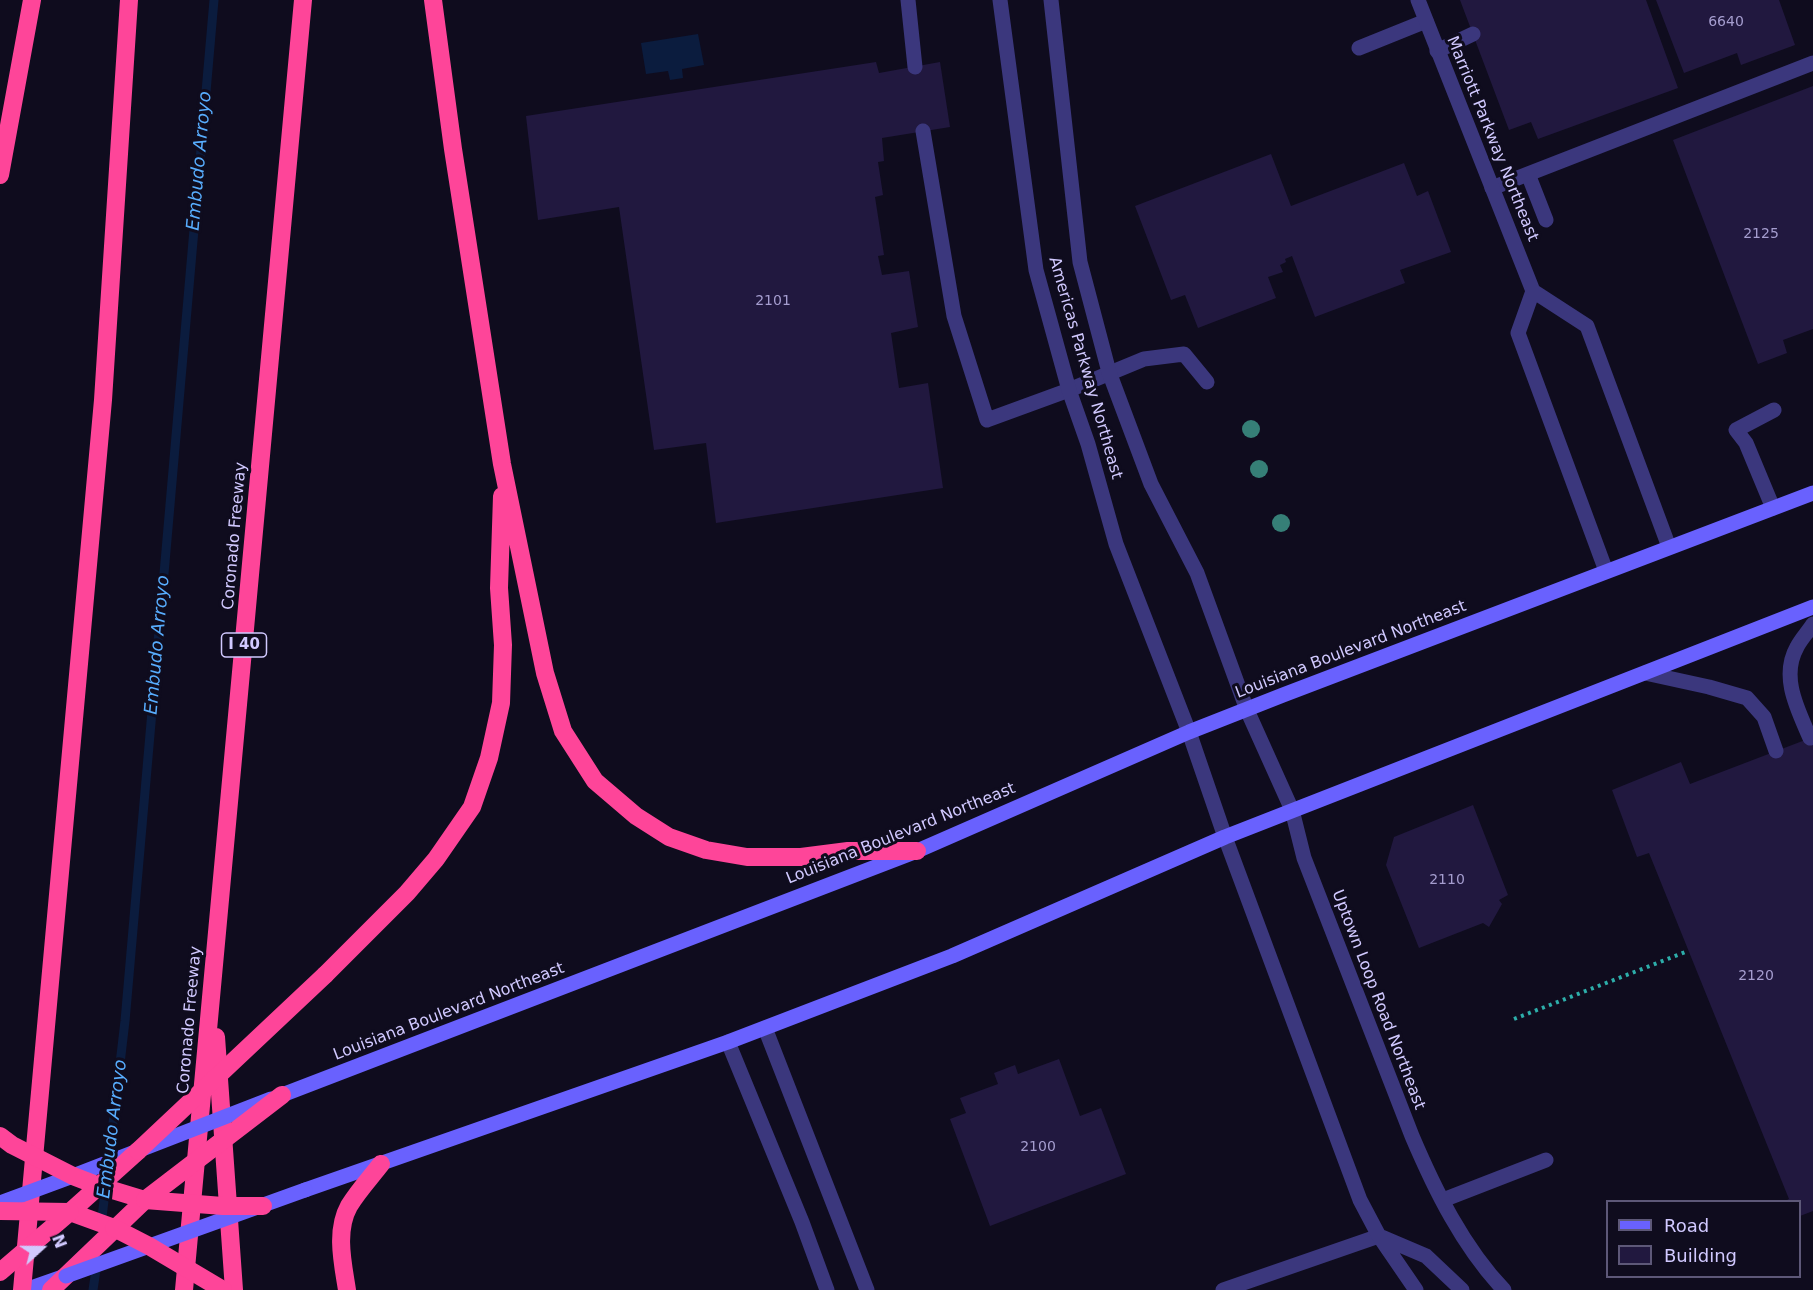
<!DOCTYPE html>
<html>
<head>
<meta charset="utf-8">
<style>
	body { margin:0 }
	#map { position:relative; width:1813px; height:1290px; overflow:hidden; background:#0f0c1e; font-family:"DejaVu Sans",sans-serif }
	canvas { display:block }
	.legend { position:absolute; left:1606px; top:1200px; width:195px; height:78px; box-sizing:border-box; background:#0f0c1e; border:2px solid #5d5878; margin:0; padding:8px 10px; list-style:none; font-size:18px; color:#d1c9ff }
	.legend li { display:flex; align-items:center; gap:12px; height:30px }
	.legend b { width:30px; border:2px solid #5d5878 }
	.north { position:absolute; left:12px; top:1218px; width:60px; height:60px; -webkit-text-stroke:4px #0f0c1e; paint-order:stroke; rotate:69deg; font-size:16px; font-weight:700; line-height:24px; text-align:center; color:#d1c9ff }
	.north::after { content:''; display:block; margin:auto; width:21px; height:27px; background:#d1c9ff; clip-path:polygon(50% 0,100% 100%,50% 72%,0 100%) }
</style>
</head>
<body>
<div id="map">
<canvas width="1813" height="1290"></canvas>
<ul class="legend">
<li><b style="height:8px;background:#6961fe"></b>Road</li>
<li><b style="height:16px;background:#21183f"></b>Building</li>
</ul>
<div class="north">N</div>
</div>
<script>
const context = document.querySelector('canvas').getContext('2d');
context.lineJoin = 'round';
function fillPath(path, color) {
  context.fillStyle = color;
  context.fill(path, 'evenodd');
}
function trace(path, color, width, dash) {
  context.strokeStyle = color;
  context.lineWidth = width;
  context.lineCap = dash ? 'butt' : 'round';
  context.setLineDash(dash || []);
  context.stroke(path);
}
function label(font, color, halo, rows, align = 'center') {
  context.font = font + ' "DejaVu Sans",sans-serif';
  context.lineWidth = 6;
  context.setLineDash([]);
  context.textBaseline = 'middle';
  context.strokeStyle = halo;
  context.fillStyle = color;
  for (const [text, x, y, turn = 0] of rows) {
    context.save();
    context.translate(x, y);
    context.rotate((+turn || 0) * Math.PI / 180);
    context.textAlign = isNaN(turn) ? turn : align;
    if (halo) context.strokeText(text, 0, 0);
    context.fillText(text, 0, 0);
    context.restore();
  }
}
fillPath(new Path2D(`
	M 698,34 L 704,65 L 682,69 L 683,78 L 670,80 L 668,71 L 646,74 L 641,43 Z`), '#0b1c3e');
trace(new Path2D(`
	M 108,1166 L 125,1021 L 214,0
	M 101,1225 L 106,1185
	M 93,1290 L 97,1263`), '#0b1c3e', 9);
fillPath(new Path2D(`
	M 1460,0 L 1646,0 L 1678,88 L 1538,139 L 1531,122 L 1509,130 Z
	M 1656,0 L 1779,0 L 1795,45 L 1741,65 L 1737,53 L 1684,73 Z
	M 876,62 L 879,73 L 940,62 L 950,127 L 882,138 L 884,161 L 878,162 L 883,195 L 875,197 L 884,255 L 878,256 L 882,275 L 909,271 L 918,327 L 891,333 L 899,388 L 928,383 L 943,488 L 716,523 L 706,443 L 654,450 L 619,207 L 538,220 L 526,116 Z
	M 1813,86 L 1813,329 L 1783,340 L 1787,353 L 1758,364 L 1673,140 Z
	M 1271,154 L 1291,206 L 1404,163 L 1417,196 L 1428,191 L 1451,252 L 1400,270 L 1405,283 L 1315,317 L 1292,256 L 1285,259 L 1286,262 L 1280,265 L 1283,272 L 1268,277 L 1276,298 L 1198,328 L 1185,295 L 1171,300 L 1135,206 Z
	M 1813,737 L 1813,1211 L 1800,1216 L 1800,1202 L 1783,1202 L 1789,1199 L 1649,853 L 1637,857 L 1612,790 L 1681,762 L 1690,784 Z
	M 1473,805 L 1508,895 L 1499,900 L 1502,904 L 1489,927 L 1483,923 L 1419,948 L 1386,865 L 1394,837 Z
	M 1059,1059 L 1080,1116 L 1101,1108 L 1126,1174 L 990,1226 L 950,1119 L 966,1113 L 960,1098 L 998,1084 L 994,1073 L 1015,1065 L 1018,1074 Z`), '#21183f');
trace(new Path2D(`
	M 1514,1019 L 1688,951`), '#2daeaa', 4, [3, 4.5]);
trace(new Path2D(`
	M 908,0 L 915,67
	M 1359,48 L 1426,21
	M 1437,51 L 1473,34
	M 923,131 L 954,316 L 987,420 L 1069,390 L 1144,359 L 1184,354 L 1207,382
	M 1528,174 L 1546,220
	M 1492,188 L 1813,63
	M 1773,508 L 1746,443 L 1736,430 L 1774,410
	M 1645,673 L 1709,687 L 1747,698 L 1764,717 L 1776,751
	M 1810,738 C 1798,710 1780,677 1797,647 C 1801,639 1808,632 1813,624
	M 1443,1200 L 1546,1160`), '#3b377d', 15);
trace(new Path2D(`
	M 1418,0 L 1533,291 L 1587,326 L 1669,547
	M 1533,291 L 1518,333 L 1606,571
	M 765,1028 L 867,1290
	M 728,1042 L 802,1222 L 827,1290
	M 1223,1290 L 1379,1236`), '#3b377d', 15);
trace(new Path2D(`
	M 1000,0 L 1036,270 L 1069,390 L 1088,444 L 1116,544 L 1189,732 L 1225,837 L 1360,1200 L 1379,1236 L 1416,1290
	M 1051,0 L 1080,262 L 1109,372 L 1151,484 L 1197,573 L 1247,710 L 1292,810 L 1304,858 L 1412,1136 C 1435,1190 1463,1247 1504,1290
	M 1379,1236 L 1426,1256 L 1462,1290`), '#3b377d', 15);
trace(new Path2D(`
	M 282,1095 L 917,851 L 1189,732 L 1283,695 L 1813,493
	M 73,1176 L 135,1152
	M 305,1190 L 728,1042 L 952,956 L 1225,837 L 1813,607
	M 25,1290 L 65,1276`), '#6961fe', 15);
trace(new Path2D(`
	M 433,0 L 453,149 L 502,464 L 545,673 L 563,731 L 595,781 L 636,816 L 669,837 L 706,850 L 747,857 L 801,857 L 848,851 L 917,851
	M 0,175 L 32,0
	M 325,975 L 407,893 L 436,859 L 472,807 L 489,758 L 501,703 L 503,645 L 499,588 L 502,496
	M 216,1037 L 234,1290
	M 73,1176 L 99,1186 L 145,1200
	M 114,1228 L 70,1212 L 138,1151
	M 22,1290 L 103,400 L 129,0
	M 51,1290 L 145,1200
	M 184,1290 L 303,0
	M 347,1290 C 343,1264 335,1231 349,1206 C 358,1191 371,1177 381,1164`), '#fe4599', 18);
trace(new Path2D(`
	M 142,1149 L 271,1099
	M 0,1203 L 73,1176
	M 66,1276 L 305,1190`), '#6961fe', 15);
trace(new Path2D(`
	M 0,1136 L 12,1145 L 73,1176
	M 138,1151 L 325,975
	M 145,1200 L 282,1095
	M 145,1200 L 223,1206 L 263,1206
	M 0,1211 L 70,1212
	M 114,1228 L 149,1246 L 223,1290
	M 0,1272 L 70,1212`), '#fe4599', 18);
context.fillStyle = '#367f77';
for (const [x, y] of [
	[1251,429],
	[1259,469],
	[1281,523]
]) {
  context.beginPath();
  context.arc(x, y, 9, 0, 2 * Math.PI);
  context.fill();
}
label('14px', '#a59dcf', null, [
	["6640",1726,22],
	["2125",1761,234],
	["2101",773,301],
	["2110",1447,880],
	["2120",1756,976],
	["2100",1038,1147]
]);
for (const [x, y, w] of [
	[244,645,45]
]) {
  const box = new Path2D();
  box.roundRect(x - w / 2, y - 12, w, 24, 4.5);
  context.fillStyle = '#0f0c1e';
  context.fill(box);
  trace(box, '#d1c9ff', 1.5);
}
label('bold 15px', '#d1c9ff', null, [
	["I 40",244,645]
]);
label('16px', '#d1c9ff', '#0f0c1e', [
	["Marriott Parkway Northeast",1492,139,68],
	["Americas Parkway Northeast",1085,368,74],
	["Coronado Freeway",235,536,-85],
	["Louisiana Boulevard Northeast",1351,650,-21],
	["Louisiana Boulevard Northeast",901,834,-22],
	["Uptown Loop Road Northeast",1378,1000,69],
	["Louisiana Boulevard Northeast",449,1012,-21],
	["Coronado Freeway",190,1020,-85]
]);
label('italic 18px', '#58adfe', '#0f0c1e', [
	["Embudo Arroyo",200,161,-85],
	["Embudo Arroyo",158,645,-85],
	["Embudo Arroyo",113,1129,-83]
]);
</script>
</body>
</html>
